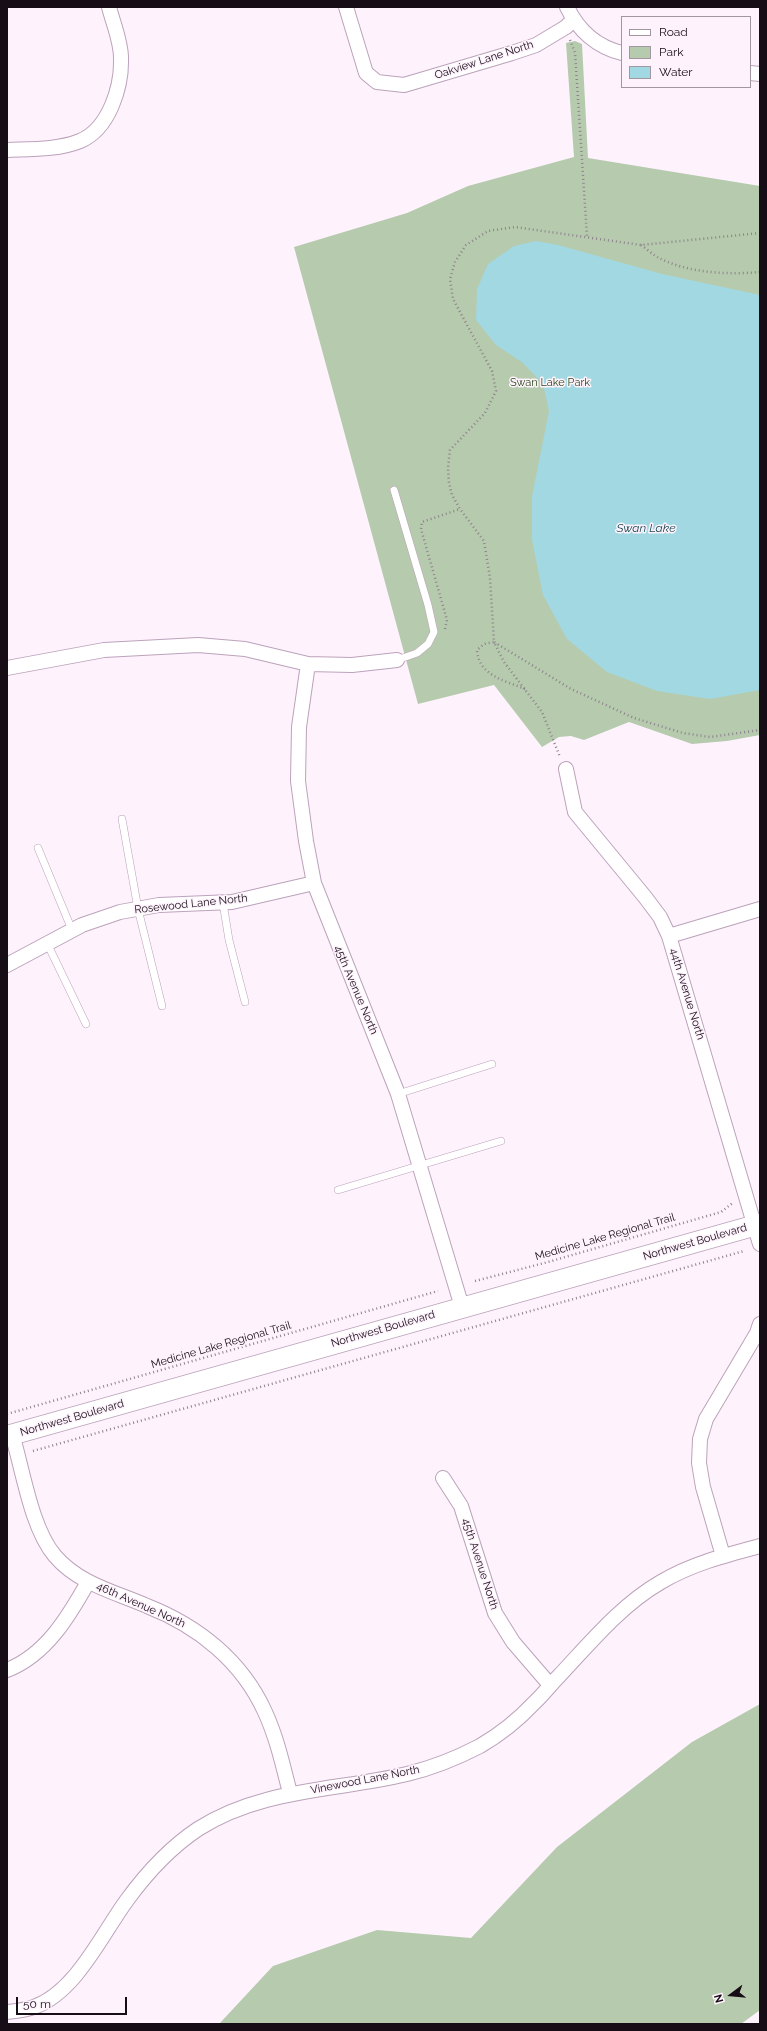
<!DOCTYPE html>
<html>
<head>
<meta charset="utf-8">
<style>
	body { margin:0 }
	#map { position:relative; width:767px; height:2031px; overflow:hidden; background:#fef3fd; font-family:Raleway,sans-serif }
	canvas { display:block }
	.frame { position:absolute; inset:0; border:8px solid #170d16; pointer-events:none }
	.legend { position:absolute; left:621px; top:16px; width:130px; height:72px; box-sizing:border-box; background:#fef3fd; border:1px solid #a297a1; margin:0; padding:5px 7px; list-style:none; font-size:12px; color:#170d16 }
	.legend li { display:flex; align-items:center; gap:8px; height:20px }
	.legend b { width:20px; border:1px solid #a297a1 }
	.north { position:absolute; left:711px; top:1975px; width:40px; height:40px; -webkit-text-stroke:3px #fef3fd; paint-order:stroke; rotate:254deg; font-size:11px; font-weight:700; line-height:16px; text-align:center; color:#170d16 }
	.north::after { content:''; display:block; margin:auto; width:14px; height:18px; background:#170d16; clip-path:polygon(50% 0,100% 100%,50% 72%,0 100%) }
	.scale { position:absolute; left:16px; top:1997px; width:111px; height:18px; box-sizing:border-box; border:2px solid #170d16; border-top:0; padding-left:5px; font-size:12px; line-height:14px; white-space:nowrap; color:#170d16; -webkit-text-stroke:3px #fef3fd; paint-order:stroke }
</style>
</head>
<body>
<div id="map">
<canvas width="767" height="2031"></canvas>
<div class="frame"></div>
<ul class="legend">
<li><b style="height:5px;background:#fff"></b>Road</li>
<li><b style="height:11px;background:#b6caae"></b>Park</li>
<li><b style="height:11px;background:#a2d8e2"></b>Water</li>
</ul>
<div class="north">N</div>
<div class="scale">50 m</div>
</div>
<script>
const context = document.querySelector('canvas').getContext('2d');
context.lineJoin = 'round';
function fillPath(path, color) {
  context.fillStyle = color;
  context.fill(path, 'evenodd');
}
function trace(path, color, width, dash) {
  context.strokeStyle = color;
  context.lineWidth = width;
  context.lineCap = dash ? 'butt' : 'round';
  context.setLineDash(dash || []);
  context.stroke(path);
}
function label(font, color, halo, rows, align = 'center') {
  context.font = font + ' Raleway,sans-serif';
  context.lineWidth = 3;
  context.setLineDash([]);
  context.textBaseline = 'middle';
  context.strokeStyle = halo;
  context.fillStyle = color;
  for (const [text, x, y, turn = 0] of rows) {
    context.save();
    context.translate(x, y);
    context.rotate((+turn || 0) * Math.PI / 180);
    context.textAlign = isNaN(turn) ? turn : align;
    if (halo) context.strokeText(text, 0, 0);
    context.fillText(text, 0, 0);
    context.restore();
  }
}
fillPath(new Path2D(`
	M 575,41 L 582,44 L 588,158 L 760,186 L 760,735 L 727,741 L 692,744 L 629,722 L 584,740 L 571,736 L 559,737 L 542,747 L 494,685 L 418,704 L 294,247 L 407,213 L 468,186 L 574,157 L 566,43 Z
	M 760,1704 L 760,2010 L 741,2024 L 219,2024 L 273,1966 L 377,1930 L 471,1938 L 557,1847 L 692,1742 Z`), '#b6caae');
fillPath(new Path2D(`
	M 536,241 L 558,245 L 662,274 L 760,295 L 760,690 L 710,699 L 657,691 L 607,672 L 567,639 L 543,595 L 532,540 L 532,496 L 549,411 L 543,384 L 523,363 L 496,345 L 476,320 L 477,289 L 488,264 L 514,246 Z`), '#a2d8e2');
const lane = new Path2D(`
	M 394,490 L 428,605 L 434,632 L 428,644 L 417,653 L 397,660
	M 122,819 L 138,909 L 162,1006
	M 38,848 L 72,930
	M 223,903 L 229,940 L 245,1002
	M 47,943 L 86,1024
	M 398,1094 L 492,1064
	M 338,1190 L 501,1141`);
const street = new Path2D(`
	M 346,7 L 366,73 L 377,82 L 404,85 L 512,53 L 536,45 L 566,27 L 573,20
	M 567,7 C 578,30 597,47 622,53
	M 750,73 L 760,74
	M 7,150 C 30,149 58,150 80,141 C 109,129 122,87 121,58 C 121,41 113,23 109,7
	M 308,664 L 299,727 L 298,781 L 306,841 L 314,883 L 398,1094 L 462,1307
	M 7,668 L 104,650 L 198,645 L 245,649 L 308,664 L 352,665 L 397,660
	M 566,769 L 575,812 L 645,897 L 660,917 L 669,936 L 760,1244
	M 669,936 L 760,909
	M 7,965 L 82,925 L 120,912 L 159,905 L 232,902 L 314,883
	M 12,1434 C 23,1470 31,1528 55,1556 C 79,1584 115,1592 147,1606 C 198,1626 242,1661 265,1712 C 277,1738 283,1766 290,1793
	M 443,1478 L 461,1506 L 495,1613 L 513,1642 L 550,1685
	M 723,1556 L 703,1487 L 699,1463 L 700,1439 L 706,1419 L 757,1333 L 760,1324
	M 7,1670 C 46,1655 69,1616 88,1582
	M 7,2012 C 16,2011 26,2010 34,2007 C 76,1992 102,1934 127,1900 C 146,1874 171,1847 198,1829 C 262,1788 337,1791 407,1774 C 432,1768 457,1758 480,1746 C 499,1735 519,1719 534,1703 C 543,1695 550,1685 559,1676 C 590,1643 621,1605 661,1582 C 691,1564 726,1555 760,1546`);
const secondary = new Path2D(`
	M 7,1436 L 760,1224`);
trace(lane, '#bca2bb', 8);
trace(street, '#bca2bb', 16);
trace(secondary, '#bca2bb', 22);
trace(new Path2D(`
	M 570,40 L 575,53 L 587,236
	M 760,233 L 641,245 L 515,227 L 488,231 L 466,245 L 455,262 L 450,279 L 453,299 L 492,371 L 496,391 L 485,413 L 450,450 L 448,468 L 449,483 L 452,495 L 460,509 L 484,541 L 490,578 L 494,642 L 571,689 L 634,718 L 683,733 L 710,737 L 760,730
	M 641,245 C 647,249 653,255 659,258 C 688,273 728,275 760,272
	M 445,629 L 447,620 L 421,529 L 422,522 L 460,509
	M 525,689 C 504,680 479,676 477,650 L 484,644 L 494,642 L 504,662 L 542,712 L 560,757
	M 475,1281 L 548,1262 L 721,1212 L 734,1202
	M 7,1414 L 438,1291
	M 33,1451 L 744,1251`), '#8d838c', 2.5, [1, 3]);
trace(lane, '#fff', 7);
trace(street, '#fff', 14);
trace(secondary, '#fff', 20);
label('11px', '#170d16', '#fef3fd', [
	["Oakview Lane North",484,60,-18],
	["Rosewood Lane North",191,904,-6],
	["45th Avenue North",356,990,67],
	["44th Avenue North",687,994,73],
	["Medicine Lake Regional Trail",605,1237,-16],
	["Northwest Boulevard",695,1242,-16],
	["Northwest Boulevard",383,1329,-16],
	["Medicine Lake Regional Trail",221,1345,-16],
	["Northwest Boulevard",72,1418,-16],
	["45th Avenue North",480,1564,72],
	["46th Avenue North",141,1605,24],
	["Vinewood Lane North",365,1780,-11]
]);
label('11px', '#294916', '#fef3fd', [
	["Swan Lake Park",550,383]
]);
label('italic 12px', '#194850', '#fef3fd', [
	["Swan Lake",646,528]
]);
</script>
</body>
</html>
